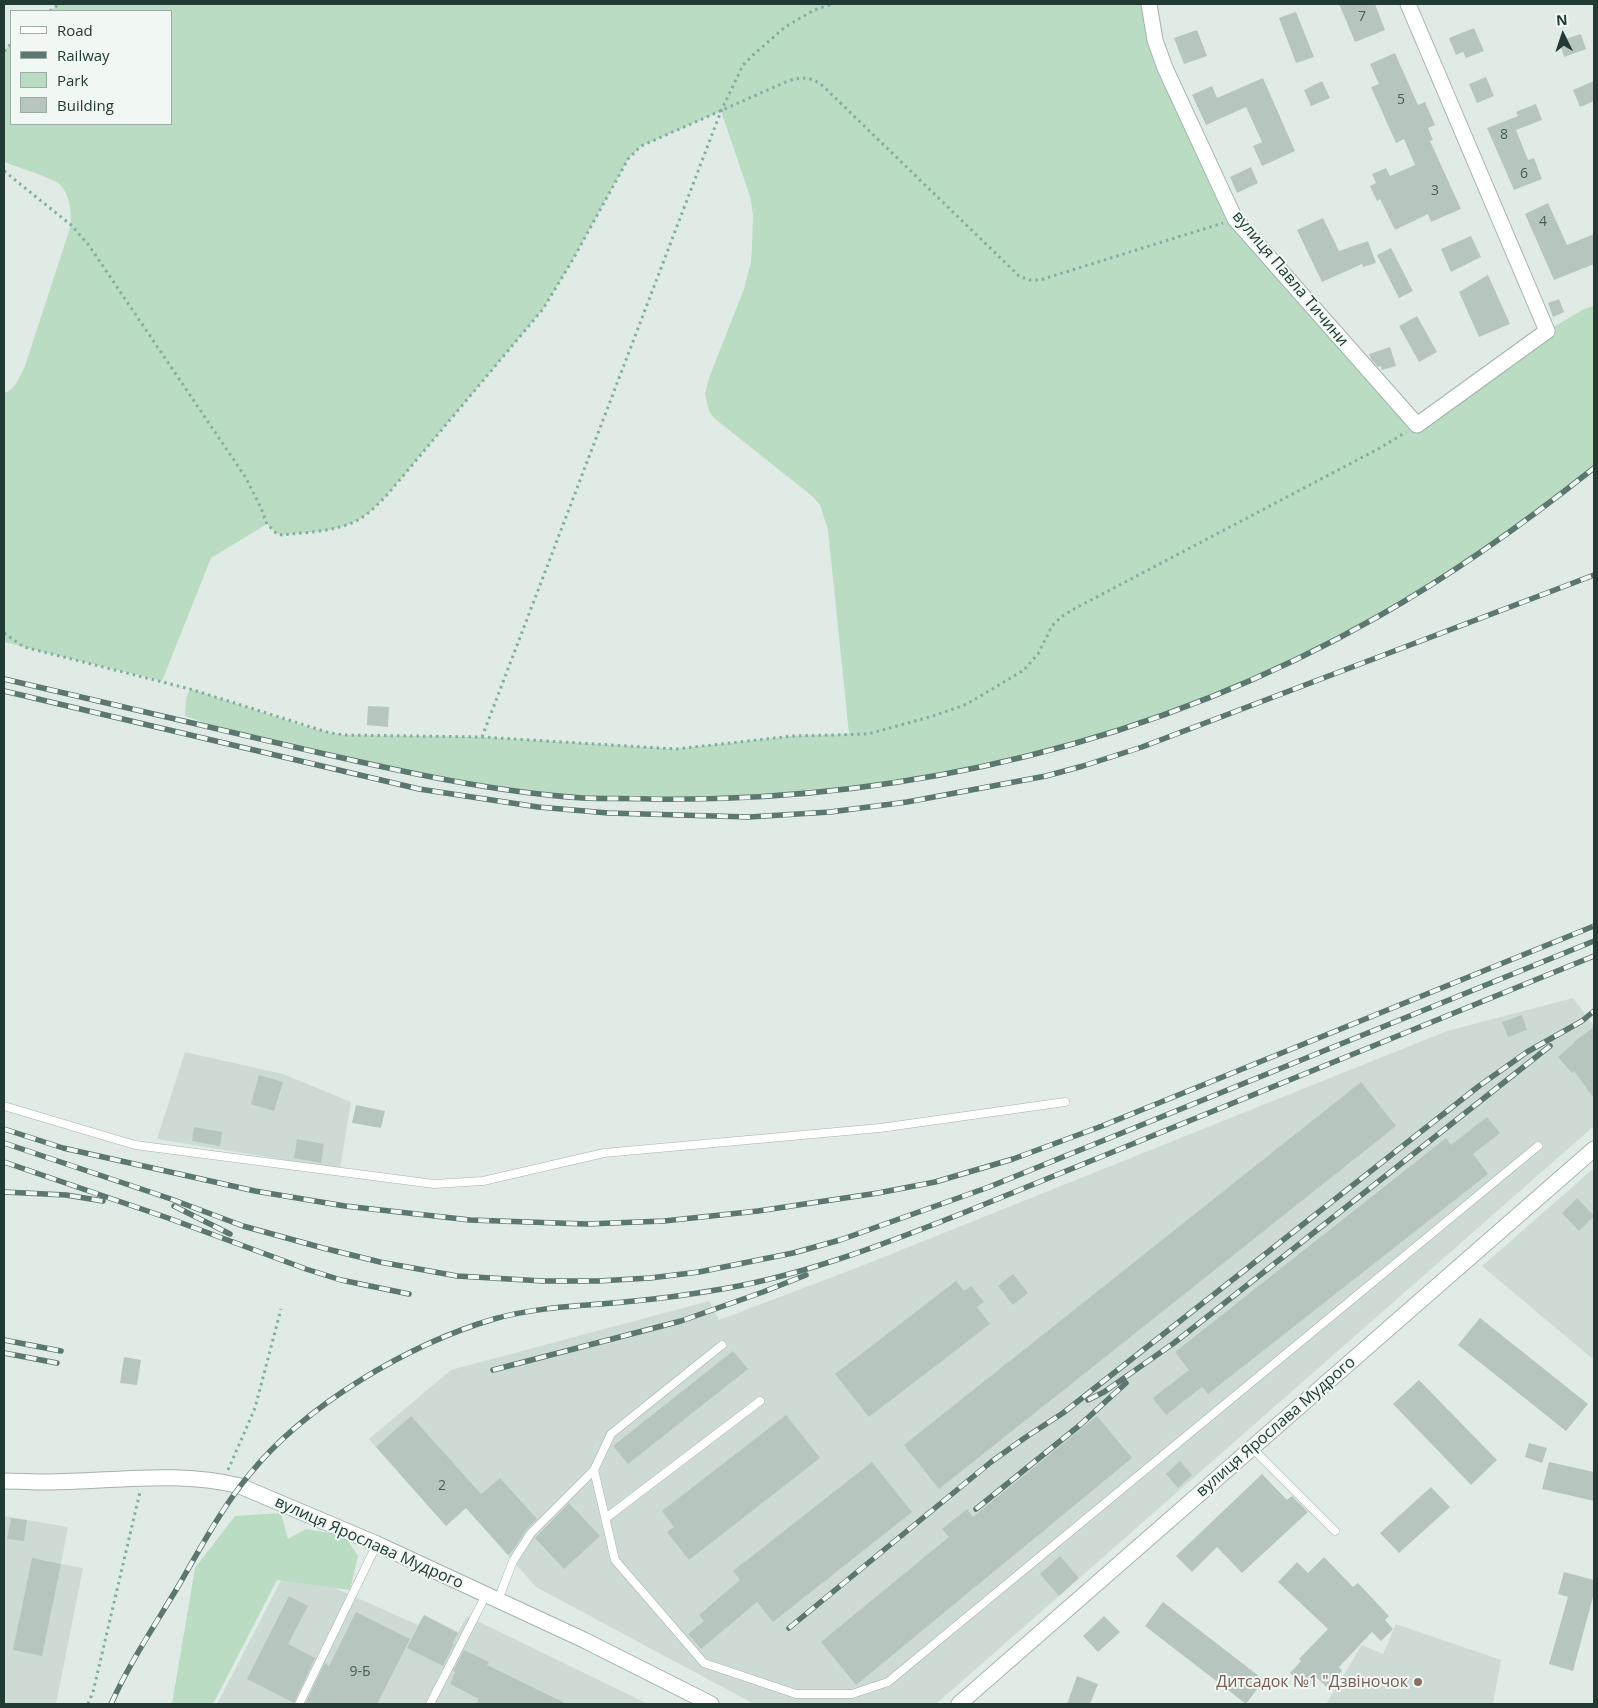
<!DOCTYPE html>
<html>
<head>
<meta charset="utf-8">
<style>
	body { margin:0 }
	#map { position:relative; width:1598px; height:1708px; overflow:hidden; background:#e0ebe6; font-family:"Open Sans",sans-serif }
	canvas { display:block }
	.frame { position:absolute; inset:0; border:5px solid #213b34; pointer-events:none }
	.legend { position:absolute; left:10px; top:10px; width:162px; height:115px; box-sizing:border-box; background:#f1f8f4; border:1px solid #9eaca7; margin:0; padding:6px 9px; list-style:none; font-size:15px; color:#213b34 }
	.legend li { display:flex; align-items:center; gap:10px; height:25px }
	.legend b { width:25px; border:1px solid #9eaca7 }
	.north { position:absolute; left:1538px; top:10px; width:50px; height:50px; -webkit-text-stroke:4px #f1f8f4; paint-order:stroke; rotate:356deg; font-size:14px; font-weight:700; line-height:20px; text-align:center; color:#213b34 }
	.north::after { content:''; display:block; margin:auto; width:18px; height:22px; background:#213b34; clip-path:polygon(50% 0,100% 100%,50% 72%,0 100%) }
</style>
</head>
<body>
<div id="map">
<canvas width="1598" height="1708"></canvas>
<div class="frame"></div>
<ul class="legend">
<li><b style="height:6px;background:#fff"></b>Road</li>
<li><b style="height:6px;background:#5b7770"></b>Railway</li>
<li><b style="height:14px;background:#b9dcc3"></b>Park</li>
<li><b style="height:14px;background:#b6c6bf"></b>Building</li>
</ul>
<div class="north">N</div>
</div>
<script>
const context = document.querySelector('canvas').getContext('2d');
context.lineJoin = 'round';
function fillPath(path, color) {
  context.fillStyle = color;
  context.fill(path, 'evenodd');
}
function trace(path, color, width, dash) {
  context.strokeStyle = color;
  context.lineWidth = width;
  context.lineCap = dash ? 'butt' : 'round';
  context.setLineDash(dash || []);
  context.stroke(path);
}
function label(font, color, halo, rows, align = 'center') {
  context.font = font + ' "Open Sans",sans-serif';
  context.lineWidth = 4;
  context.setLineDash([]);
  context.textBaseline = 'middle';
  context.strokeStyle = halo;
  context.fillStyle = color;
  for (const [text, x, y, turn = 0] of rows) {
    context.save();
    context.translate(x, y);
    context.rotate((+turn || 0) * Math.PI / 180);
    context.textAlign = isNaN(turn) ? turn : align;
    if (halo) context.strokeText(text, 0, 0);
    context.fillText(text, 0, 0);
    context.restore();
  }
}
fillPath(new Path2D(`
	M 1573,998 L 1594,1026 L 1594,1126 L 936,1704 L 754,1704 L 536,1587 L 466,1508 L 446,1526 L 369,1439 L 451,1370 L 709,1301 L 719,1320 L 864,1265 L 1447,1031 Z
	M 185,1052 L 283,1074 L 351,1102 L 340,1169 L 157,1139 Z
	M 1594,1168 L 1594,1360 L 1482,1266 Z
	M 4,1516 L 68,1527 L 61,1564 L 83,1568 L 56,1704 L 4,1704 Z
	M 288,1567 L 418,1625 L 424,1615 L 458,1632 L 467,1616 L 648,1704 L 217,1704 Z
	M 1396,1624 L 1501,1660 L 1493,1704 L 1326,1704 L 1362,1645 L 1383,1654 Z`), '#cedbd5');
fillPath(new Path2D(`
	M 59,4 L 1149,4 L 1151,23 L 1235,219 L 1417,425 L 1547,331 L 1584,309 L 1594,306 L 1594,468 C 1526,522 1454,574 1378,617 C 1158,740 908,803 657,799 C 632,798 606,799 582,797 C 502,792 422,777 344,759 C 310,751 275,744 241,735 C 222,730 203,722 185,716 L 186,698 L 190,689 L 301,725 L 330,733 L 345,735 L 482,737 L 676,749 L 793,736 L 849,734 L 828,530 L 820,505 L 812,496 L 714,418 L 709,411 L 705,394 L 709,378 L 744,289 L 751,262 L 752,246 L 753,215 L 750,196 L 721,111 L 641,146 L 628,159 L 572,261 L 543,309 L 387,495 C 378,504 369,514 358,520 C 336,532 307,532 282,535 L 276,533 L 267,524 L 211,558 L 162,681 L 4,642 L 4,393 C 15,390 20,376 25,366 L 71,225 C 71,211 70,193 59,184 C 53,178 14,166 4,162 L 4,51 L 11,44 L 11,124 L 171,124 L 171,11 L 50,11 Z
	M 281,1513 L 288,1539 L 306,1529 L 345,1536 L 358,1556 L 350,1590 L 277,1580 L 213,1704 L 172,1704 L 195,1568 L 235,1516 Z`), '#b9dcc3');
fillPath(new Path2D(`
	M 1339,4 L 1375,4 L 1385,30 L 1355,42 Z
	M 1296,12 L 1314,57 L 1296,63 L 1279,18 Z
	M 1474,28 L 1484,51 L 1466,58 L 1463,52 L 1456,55 L 1449,38 Z
	M 1197,30 L 1207,56 L 1184,64 L 1174,38 Z
	M 1581,34 L 1586,49 L 1564,57 L 1559,41 Z
	M 1395,53 L 1418,105 L 1425,102 L 1435,125 L 1428,128 L 1433,140 L 1430,141 L 1461,209 L 1431,222 L 1428,214 L 1395,230 L 1380,199 L 1377,201 L 1370,186 L 1376,183 L 1372,174 L 1386,168 L 1390,176 L 1415,165 L 1404,139 L 1396,143 L 1371,87 L 1379,84 L 1370,64 Z
	M 1486,77 L 1494,96 L 1477,103 L 1469,84 Z
	M 1263,78 L 1295,151 L 1262,166 L 1253,146 L 1262,142 L 1246,107 L 1206,125 L 1192,95 L 1212,86 L 1217,98 Z
	M 1322,81 L 1330,98 L 1311,106 L 1304,90 Z
	M 1594,81 L 1594,101 L 1580,107 L 1573,90 Z
	M 1536,104 L 1542,120 L 1516,130 L 1528,160 L 1534,158 L 1542,179 L 1514,190 L 1487,128 L 1518,116 L 1516,112 Z
	M 1251,167 L 1258,183 L 1237,193 L 1230,177 Z
	M 1548,203 L 1567,245 L 1594,234 L 1594,264 L 1554,280 L 1525,214 Z
	M 1323,218 L 1339,251 L 1368,241 L 1376,263 L 1363,267 L 1362,264 L 1322,282 L 1297,230 Z
	M 1471,236 L 1481,257 L 1451,272 L 1441,249 Z
	M 1391,248 L 1413,291 L 1399,298 L 1377,255 Z
	M 1488,275 L 1510,324 L 1479,337 L 1459,292 Z
	M 1559,299 L 1564,312 L 1553,317 L 1548,303 Z
	M 1417,316 L 1437,352 L 1419,362 L 1399,326 Z
	M 1390,347 L 1396,366 L 1382,370 L 1381,366 L 1378,367 L 1371,359 L 1369,354 Z
	M 368,706 L 389,707 L 388,727 L 367,725 Z
	M 1522,1015 L 1527,1030 L 1508,1037 L 1502,1022 Z
	M 1594,1027 L 1594,1098 L 1574,1071 L 1572,1073 L 1558,1057 L 1574,1043 L 1574,1042 Z
	M 259,1075 L 283,1082 L 274,1111 L 251,1104 Z
	M 1361,1082 L 1396,1126 L 939,1489 L 904,1445 Z
	M 356,1105 L 385,1111 L 381,1128 L 352,1123 Z
	M 1487,1117 L 1500,1133 L 1473,1154 L 1488,1174 L 1208,1394 L 1202,1387 L 1166,1415 L 1153,1398 L 1189,1370 L 1175,1352 L 1446,1138 L 1451,1145 Z
	M 194,1127 L 222,1132 L 220,1146 L 192,1141 Z
	M 297,1139 L 324,1144 L 321,1163 L 294,1158 Z
	M 1577,1198 L 1594,1216 L 1579,1231 L 1562,1213 Z
	M 1013,1274 L 1028,1293 L 1013,1305 L 998,1286 Z
	M 956,1281 L 964,1291 L 971,1286 L 984,1302 L 977,1307 L 990,1324 L 869,1417 L 835,1374 Z
	M 1480,1318 L 1588,1404 L 1566,1431 L 1458,1345 Z
	M 733,1351 L 748,1369 L 628,1464 L 613,1446 Z
	M 124,1357 L 141,1360 L 137,1385 L 120,1383 Z
	M 1419,1380 L 1497,1460 L 1471,1485 L 1393,1404 Z
	M 786,1415 L 820,1458 L 689,1560 L 667,1532 L 674,1527 L 662,1511 Z
	M 411,1416 L 481,1494 L 500,1478 L 537,1519 L 527,1529 L 513,1550 L 508,1555 L 466,1508 L 446,1526 L 376,1447 Z
	M 1097,1416 L 1132,1458 L 856,1685 L 821,1642 L 949,1537 L 942,1529 L 967,1509 L 973,1517 Z
	M 1529,1443 L 1547,1448 L 1542,1463 L 1525,1457 Z
	M 1180,1461 L 1192,1475 L 1178,1488 L 1166,1474 Z
	M 872,1462 L 912,1512 L 773,1622 L 757,1602 L 701,1649 L 688,1634 L 704,1621 L 699,1615 L 740,1580 L 733,1571 Z
	M 1549,1462 L 1594,1472 L 1594,1501 L 1542,1489 Z
	M 1262,1474 L 1287,1500 L 1292,1496 L 1308,1512 L 1242,1573 L 1217,1547 L 1192,1572 L 1176,1556 Z
	M 1431,1487 L 1450,1507 L 1399,1553 L 1380,1533 Z
	M 569,1503 L 600,1536 L 564,1569 L 535,1538 Z
	M 11,1518 L 27,1520 L 24,1541 L 7,1539 Z
	M 1060,1556 L 1079,1578 L 1059,1596 L 1040,1574 Z
	M 1324,1557 L 1353,1587 L 1358,1583 L 1389,1616 L 1385,1620 L 1393,1629 L 1381,1641 L 1372,1632 L 1339,1667 L 1342,1671 L 1327,1687 L 1316,1677 L 1305,1689 L 1290,1673 L 1301,1661 L 1299,1659 L 1328,1629 L 1278,1582 L 1297,1562 L 1308,1573 Z
	M 32,1558 L 61,1564 L 42,1656 L 13,1650 Z
	M 1564,1572 L 1594,1580 L 1594,1593 L 1573,1671 L 1549,1664 L 1568,1597 L 1558,1594 Z
	M 289,1596 L 308,1606 L 288,1644 L 315,1658 L 294,1703 L 247,1679 Z
	M 1163,1602 L 1264,1680 L 1246,1704 L 1145,1626 Z
	M 356,1612 L 410,1639 L 377,1704 L 305,1704 L 325,1663 L 329,1666 Z
	M 424,1615 L 458,1633 L 452,1644 L 454,1644 L 443,1666 L 407,1648 Z
	M 1104,1616 L 1120,1632 L 1098,1652 L 1083,1636 Z
	M 464,1650 L 489,1662 L 487,1665 L 567,1704 L 476,1704 L 479,1699 L 450,1684 L 455,1672 L 453,1671 Z
	M 1077,1676 L 1098,1684 L 1090,1704 L 1067,1704 Z`), '#b6c6bf');
const service = new Path2D(`
	M 4,1106 L 135,1145 L 434,1184 L 483,1181 L 604,1153 L 880,1128 L 1065,1102
	M 1252,1448 L 1335,1531
	M 594,1470 L 615,1560 L 704,1663 L 796,1694 L 852,1694 L 888,1682 L 1538,1146
	M 606,1518 L 760,1401
	M 498,1600 L 513,1561 L 531,1533 L 594,1470 L 611,1434 L 722,1345
	M 299,1704 L 377,1544
	M 430,1704 L 486,1595`);
const minor = new Path2D(`
	M 1149,4 L 1155,40 L 1165,68 L 1235,219 L 1417,425 L 1547,331 L 1408,4`);
const tertiary = new Path2D(`
	M 4,1481 C 18,1481 32,1482 46,1482 C 111,1482 176,1470 240,1486 L 377,1544 L 584,1640 L 711,1704
	M 959,1704 L 1594,1149`);
trace(service, '#a3b3ad', 9);
trace(minor, '#a3b3ad', 17);
trace(tertiary, '#a3b3ad', 17);
trace(new Path2D(`
	M 50,11 L 59,4
	M 4,51 L 11,44
	M 4,171 L 71,225 L 88,244 L 246,478 L 261,508 L 267,524 L 276,533 L 282,535 C 307,532 335,532 358,520 C 369,514 378,504 387,495 L 543,309 L 572,261 L 628,159 L 641,146 L 788,81 C 803,76 812,77 824,87 L 1019,276 L 1029,280 L 1040,280 L 1223,223
	M 4,633 L 24,647 L 190,689 L 330,733 L 345,735 L 482,737 L 676,749 L 793,736 L 868,734 L 933,716 L 967,704 L 1024,670 L 1038,654 L 1052,626 L 1061,617 L 1072,610 L 1380,448 L 1406,432
	M 482,737 L 721,111 L 743,65 L 753,55 L 785,27 L 814,10 L 832,4
	M 228,1470 L 255,1408 L 281,1309
	M 88,1704 L 93,1692 L 140,1492`), '#81aea0', 3, [2.5, 4]);
trace(service, '#fff', 8);
trace(minor, '#fff', 15);
trace(tertiary, '#fff', 15);
const rail = new Path2D(`
	M 4,679 C 108,703 212,728 316,752 C 404,772 493,792 583,798 C 605,799 628,798 650,799 C 903,803 1158,742 1379,616 C 1455,573 1526,522 1594,468
	M 4,691 L 419,789 L 538,807 L 608,813 L 749,817 L 830,812 L 907,802 L 1046,776 L 1083,766 L 1142,747 L 1594,575
	M 4,1129 L 63,1148 L 255,1191 L 345,1206 L 470,1220 L 587,1224 L 664,1221 L 758,1211 L 878,1193 L 935,1182 L 1013,1159 L 1102,1126 L 1594,926
	M 4,1143 L 171,1199 L 243,1226 L 323,1248 L 380,1262 L 457,1276 L 543,1281 L 598,1281 L 650,1278 L 699,1272 L 793,1253 L 840,1240 L 989,1187 L 1594,941
	M 4,1162 L 168,1218 L 306,1269 L 341,1280 L 409,1294
	M 4,1192 L 66,1195 L 103,1201
	M 174,1206 L 230,1234
	M 4,1340 L 61,1351
	M 4,1353 L 57,1363
	M 493,1370 L 681,1321 L 763,1292 L 806,1275
	M 1088,1400 L 1104,1392 L 1174,1343 L 1550,1046
	M 976,1509 L 1080,1425 L 1126,1383
	M 789,1628 L 991,1462 L 1026,1437 L 1063,1413 L 1479,1086 L 1527,1052 L 1582,1021 L 1594,1011
	M 111,1704 C 129,1664 153,1628 176,1590 C 199,1551 220,1510 249,1475 C 305,1405 409,1344 494,1319 C 536,1307 581,1306 624,1302 C 659,1299 694,1294 728,1288 C 810,1273 887,1243 963,1213 L 1594,956`);
trace(rail, '#5b7770', 5.5);
trace(rail, '#f1f8f4', 4, [11]);
for (const [x, y, r, color] of [
	[1418,1682,5,"#8d6e63"]
]) {
  const dot = new Path2D();
  dot.arc(x, y, r, 0, 2 * Math.PI);
  context.fillStyle = color;
  context.fill(dot);
  trace(dot, '#f1f8f4', 2);
}
label('14px', '#465e57', null, [
	["7",1362,17],
	["5",1401,100],
	["8",1504,135],
	["6",1524,174],
	["3",1435,191],
	["4",1543,222],
	["2",442,1486],
	["9-Б",360,1672]
]);
label('16px', '#213b34', '#f1f8f4', [
	["вулиця Павла Тичини",1290,279,50],
	["вулиця Ярослава Мудрого",1276,1427,-41],
	["вулиця Ярослава Мудрого",369,1543,24]
]);
label('16px', '#785e54', '#f1f8f4', [
	["Дитсадок №1 \"Дзвіночок",1408,1682]
], 'right');
</script>
</body>
</html>
